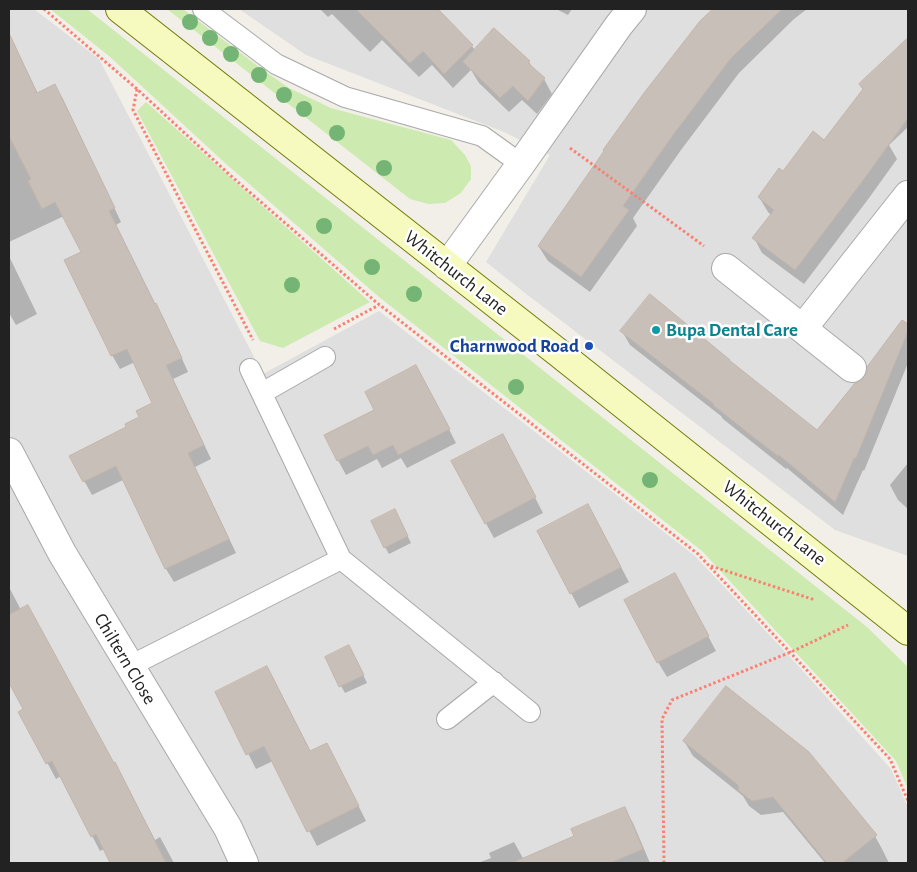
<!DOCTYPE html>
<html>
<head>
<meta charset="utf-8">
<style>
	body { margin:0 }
	#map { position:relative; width:917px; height:872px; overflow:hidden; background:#f2efe9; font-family:"Alegreya Sans",sans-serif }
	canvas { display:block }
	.frame { position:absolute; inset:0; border:10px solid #222; pointer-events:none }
</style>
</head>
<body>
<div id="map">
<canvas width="917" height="872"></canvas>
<div class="frame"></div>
</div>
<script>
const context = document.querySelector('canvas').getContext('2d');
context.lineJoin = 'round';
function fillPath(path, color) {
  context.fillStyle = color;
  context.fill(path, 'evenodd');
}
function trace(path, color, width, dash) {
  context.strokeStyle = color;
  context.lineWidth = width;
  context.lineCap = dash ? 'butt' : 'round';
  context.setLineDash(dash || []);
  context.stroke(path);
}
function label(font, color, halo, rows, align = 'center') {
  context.font = font + ' "Alegreya Sans",sans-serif';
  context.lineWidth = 5;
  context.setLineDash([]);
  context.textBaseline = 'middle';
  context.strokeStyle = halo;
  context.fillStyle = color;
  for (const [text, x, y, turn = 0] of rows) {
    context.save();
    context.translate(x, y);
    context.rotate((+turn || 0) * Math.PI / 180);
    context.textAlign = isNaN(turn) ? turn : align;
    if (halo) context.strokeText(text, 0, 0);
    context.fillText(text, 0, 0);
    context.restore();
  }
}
fillPath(new Path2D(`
	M 9,9 L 34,9 L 99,59 L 263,374 L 379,311 L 695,556 L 793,660 L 891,769 L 908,807 L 908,863 L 9,863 Z
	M 239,9 L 908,9 L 908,556 L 835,530 L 525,293 L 486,262 L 550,155 L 504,132 L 306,55 Z`), '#e0dfdf');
fillPath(new Path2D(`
	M 50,9 L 87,9 L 867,627 L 908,667 L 908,789 L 896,761 L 702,551 L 379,297 L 225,163 L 109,56 Z
	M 167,9 L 183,9 L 259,67 L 289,88 L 331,108 L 451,140 L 465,155 L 471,166 L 471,179 L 461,193 L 445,203 L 428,204 L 410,199 Z
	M 146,102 L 370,302 L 283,348 L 260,341 L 137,111 Z`), '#cdebb0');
fillPath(new Path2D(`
	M 320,9 L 437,9 L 472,46 L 478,55 L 492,29 L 529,62 L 533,69 L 544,79 L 552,94 L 537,114 L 522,100 L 509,112 L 479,83 L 471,70 L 453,88 L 432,65 L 419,77 L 382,40 L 370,52 L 332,14 L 328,17 Z
	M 556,9 L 572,9 L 568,15 Z
	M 715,9 L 807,9 L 794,19 L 739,73 L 681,150 L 633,218 L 637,226 L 590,292 L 548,261 L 539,247 L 701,22 Z
	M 9,34 L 38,94 L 55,86 L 63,99 L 121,222 L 116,225 L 155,304 L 164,319 L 188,372 L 173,379 L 211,459 L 195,467 L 236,553 L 174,582 L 166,569 L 123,480 L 92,495 L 71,457 L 128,428 L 141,418 L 154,403 L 135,362 L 120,369 L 112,355 L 83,253 L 64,216 L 9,242 Z
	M 908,40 L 908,127 L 889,145 L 897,159 L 869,198 L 804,284 L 762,253 L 754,238 L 771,215 L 768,212 L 759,197 L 783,172 L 824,142 L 863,90 L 860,85 Z
	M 9,256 L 37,314 L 16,325 L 9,313 Z
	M 902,322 L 908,325 L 908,363 L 864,471 L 863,470 L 843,515 L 787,468 L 786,469 L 723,419 L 721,416 L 630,345 L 622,331 L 817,432 L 866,378 Z
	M 424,381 L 456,443 L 407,468 L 401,458 L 382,468 L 377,459 L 346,475 L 325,436 L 376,410 Z
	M 511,451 L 543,513 L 494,538 L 478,509 Z
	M 908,463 L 908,509 L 898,500 L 890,485 Z
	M 399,518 L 411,543 L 389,554 L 385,547 Z
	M 596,520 L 629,582 L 579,608 L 571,593 Z
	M 9,587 L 21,610 L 123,778 L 155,840 L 160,837 L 174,863 L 111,863 L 104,849 L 100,851 L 61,776 L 56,779 L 20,712 L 25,710 L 9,681 Z
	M 683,589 L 716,651 L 667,677 L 658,662 Z
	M 353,653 L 367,683 L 345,693 L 341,686 Z
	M 275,682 L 311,752 L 335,759 L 366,821 L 317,846 L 273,761 L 256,769 L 217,692 Z
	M 684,741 L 872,831 L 881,847 L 889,863 L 825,863 L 783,812 L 761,815 L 749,806 L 743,796 L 693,756 Z
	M 624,808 L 633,823 L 650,863 L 478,863 L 491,858 L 489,853 L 514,842 L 524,860 L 576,837 Z
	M 674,862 L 698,862 L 701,863 L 674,863 Z`), '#0003');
const building = new Path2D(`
	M 356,9 L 438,9 L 473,45 L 444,74 L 423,51 L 410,63 Z
	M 713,9 L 782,9 L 731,58 L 673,135 L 623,206 L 629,210 L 581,277 L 538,246 L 604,151 L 603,150 L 644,93 L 700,21 Z
	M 494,28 L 530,61 L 528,63 L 545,78 L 528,101 L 513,86 L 500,98 L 463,62 Z
	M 9,33 L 37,93 L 55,84 L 115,208 L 109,211 L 155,304 L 156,303 L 182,358 L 166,365 L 204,445 L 188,453 L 229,539 L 165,569 L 116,466 L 83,482 L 69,456 L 126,427 L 125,424 L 139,417 L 136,411 L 152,403 L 127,349 L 111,356 L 64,260 L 81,252 L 55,202 L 42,209 L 28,181 L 31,179 L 9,136 Z
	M 908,38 L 908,118 L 861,183 L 795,270 L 752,238 L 774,210 L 758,197 L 779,168 L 783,171 L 813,131 L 824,140 L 863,89 L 859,84 Z
	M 650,294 L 730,360 L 729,360 L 817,430 L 855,383 L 858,382 L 864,377 L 867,371 L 867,367 L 902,320 L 908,324 L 908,331 L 856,458 L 854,458 L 835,502 L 779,455 L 778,456 L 752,436 L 713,405 L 714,404 L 620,331 Z
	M 416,365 L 450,429 L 398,455 L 393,445 L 373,455 L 368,446 L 337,461 L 324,435 L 374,410 L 365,392 Z
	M 503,434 L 536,497 L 485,524 L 451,461 Z
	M 588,504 L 621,567 L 570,594 L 537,531 Z
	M 395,509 L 408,536 L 384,548 L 371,521 Z
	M 675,573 L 709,636 L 657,663 L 624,600 Z
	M 28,605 L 114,763 L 115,762 L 166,863 L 110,863 L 96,834 L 91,837 L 52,761 L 46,764 L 18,712 L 23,709 L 9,683 L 9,615 Z
	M 349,645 L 364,675 L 339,687 L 325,657 Z
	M 267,666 L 310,751 L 327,743 L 359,806 L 307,832 L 264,746 L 246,755 L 215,692 Z
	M 726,686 L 809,752 L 877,835 L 842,863 L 827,863 L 773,797 L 752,801 L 739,791 L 738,785 L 683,741 Z
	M 625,807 L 643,849 L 610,863 L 512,863 L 574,836 L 571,829 Z`);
fillPath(building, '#c7bfb8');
trace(building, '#c4b6ab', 1);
const lane = new Path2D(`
	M 203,9 L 276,64 L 345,97 L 482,136 L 521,164
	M 250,369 L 341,559 L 530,712
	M 262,393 L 325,357
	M 130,666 L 341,559
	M 447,719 L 494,682`);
const street = new Path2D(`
	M 447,266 L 521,164 L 619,25 L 632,9
	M 726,268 L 852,368
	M 803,328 L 908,195
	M 9,452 L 62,553 L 228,828 L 244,863`);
const secondary = new Path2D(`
	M 120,9 L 560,354 L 908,631`);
trace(lane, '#a9a9a9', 22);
trace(street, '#a9a9a9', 30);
trace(secondary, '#707d05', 30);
trace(new Path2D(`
	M 44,9 L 137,89 L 231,176 L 376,302 L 698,554 L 890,759 L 908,801
	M 137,89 L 133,110 L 253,340
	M 570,148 L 704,246
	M 334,329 L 379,305
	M 711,566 L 815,600
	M 664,863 L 662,719 L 672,700 L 791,652 L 848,625`), '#fa8072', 3, [2.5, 2.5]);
trace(lane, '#fff', 20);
trace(street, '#fff', 28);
trace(secondary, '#f7fabf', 28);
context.fillStyle = '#74b475';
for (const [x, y] of [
	[190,22],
	[210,38],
	[231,54],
	[259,75],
	[284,95],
	[304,109],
	[337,133],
	[384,168],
	[324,226],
	[372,267],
	[292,285],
	[414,294],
	[516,387],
	[650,480]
]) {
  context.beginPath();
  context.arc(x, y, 8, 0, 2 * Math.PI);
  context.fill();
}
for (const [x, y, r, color] of [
	[656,330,5,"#0f9aa8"],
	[589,346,5,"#1a4fb4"]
]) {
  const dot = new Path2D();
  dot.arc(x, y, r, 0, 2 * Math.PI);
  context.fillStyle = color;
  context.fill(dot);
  trace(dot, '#fff', 2);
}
label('19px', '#222', '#fff', [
	["Whitchurch Lane",456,273,38],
	["Whitchurch Lane",774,523,38],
	["Chiltern Close",125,659,59]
]);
label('bold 19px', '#0d838f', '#fff', [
	["Bupa Dental Care",666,330]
], 'left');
label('bold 19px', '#164399', '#fff', [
	["Charnwood Road",579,346]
], 'right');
</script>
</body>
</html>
